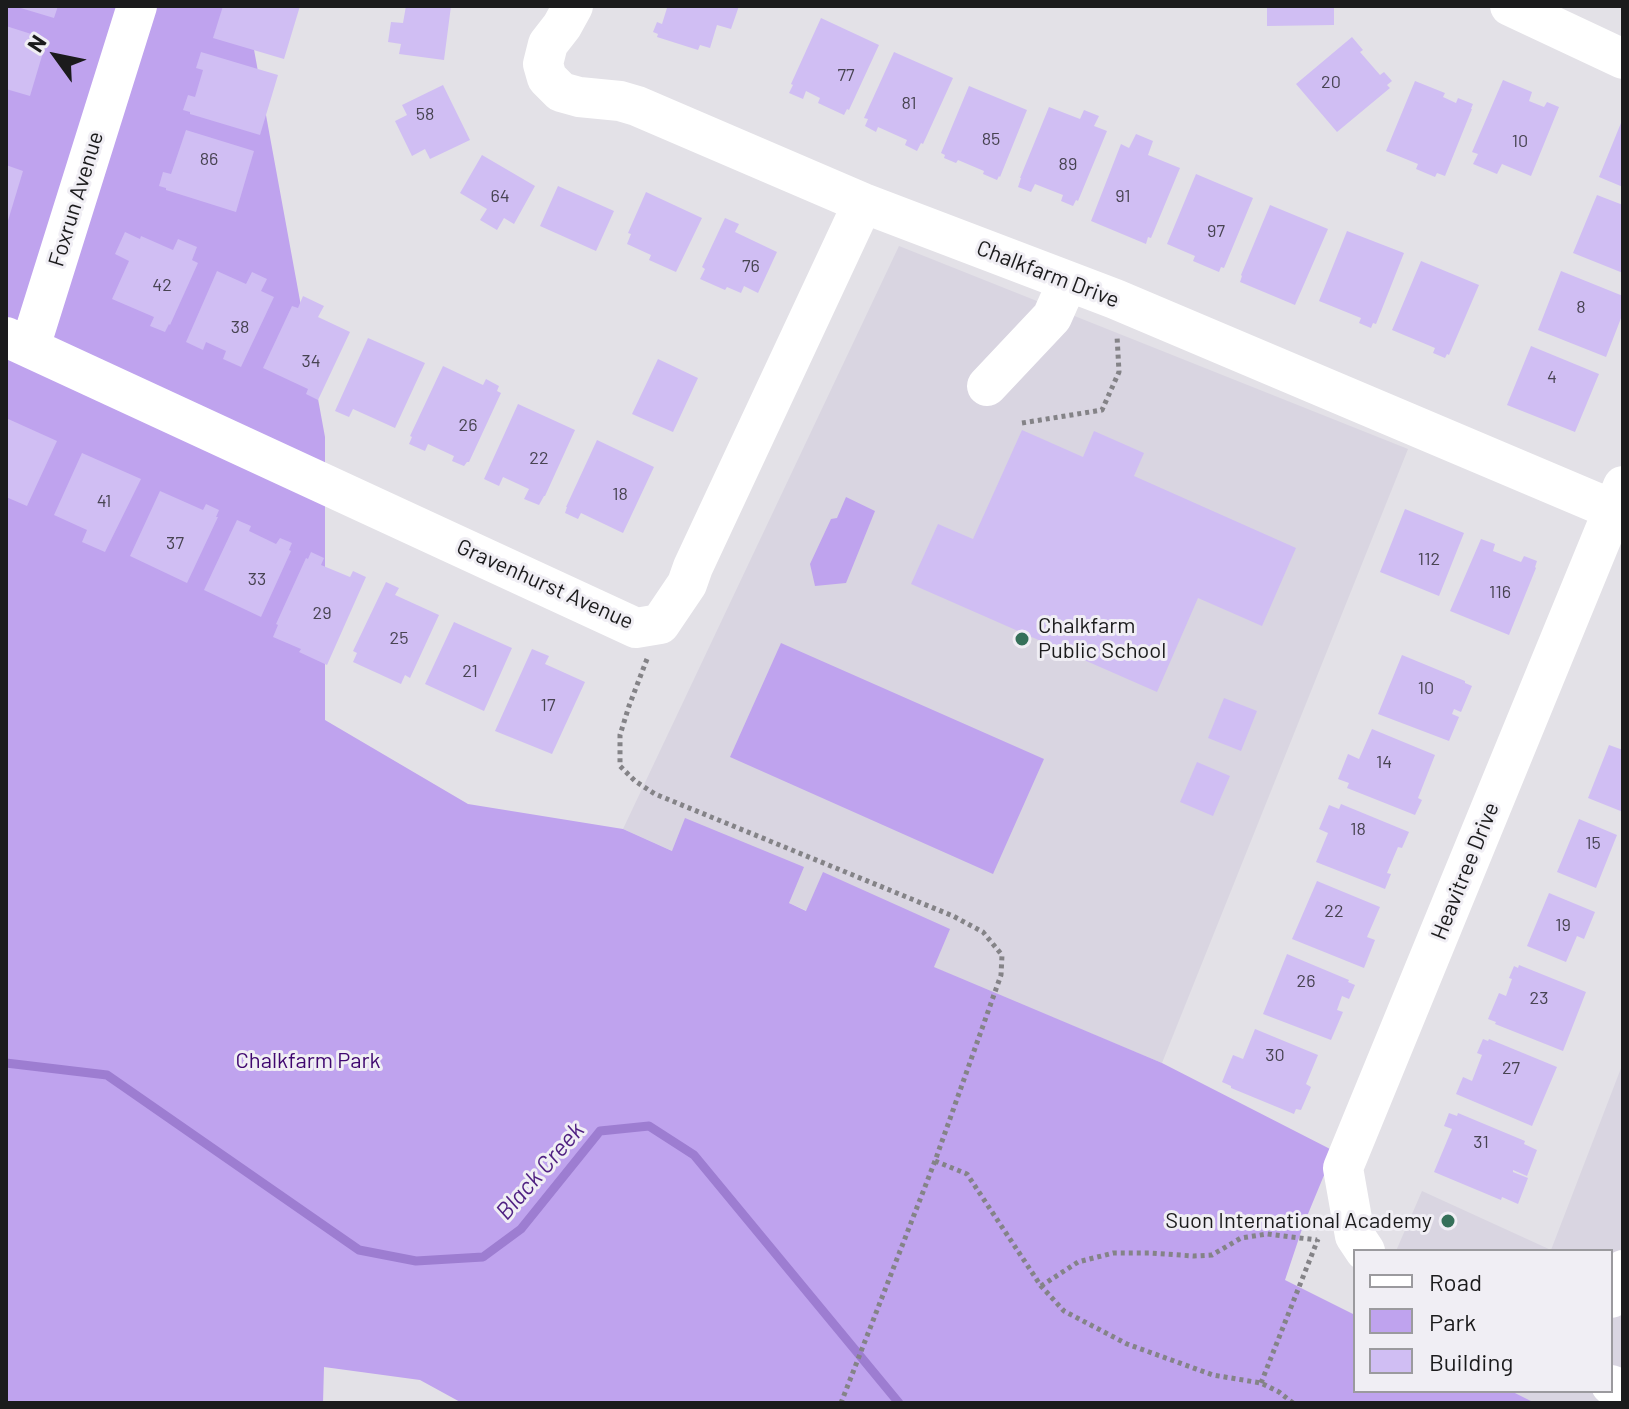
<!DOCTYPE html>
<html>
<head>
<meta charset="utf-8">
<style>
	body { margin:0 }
	#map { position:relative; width:1629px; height:1409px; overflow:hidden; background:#e3e1e7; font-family:Barlow,sans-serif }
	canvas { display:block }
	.frame { position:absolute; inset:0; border:8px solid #1b1b1c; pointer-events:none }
	.legend { position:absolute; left:1353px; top:1249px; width:260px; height:144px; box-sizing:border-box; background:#f0eef4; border:2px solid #9b9a9e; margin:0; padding:10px 14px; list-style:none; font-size:24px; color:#1b1b1c }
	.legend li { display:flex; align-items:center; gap:16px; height:40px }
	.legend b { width:40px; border:2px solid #9b9a9e }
	.north { position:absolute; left:16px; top:16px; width:80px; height:80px; -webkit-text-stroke:6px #f0eef4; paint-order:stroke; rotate:303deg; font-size:22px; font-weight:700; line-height:32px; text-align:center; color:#1b1b1c }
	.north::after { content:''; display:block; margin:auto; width:28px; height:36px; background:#1b1b1c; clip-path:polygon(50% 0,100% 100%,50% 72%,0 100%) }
</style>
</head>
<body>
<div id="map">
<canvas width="1629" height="1409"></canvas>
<div class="frame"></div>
<ul class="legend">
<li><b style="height:10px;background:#fff"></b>Road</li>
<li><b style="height:22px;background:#bfa3ee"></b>Park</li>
<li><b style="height:22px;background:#d0bef3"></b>Building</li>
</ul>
<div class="north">N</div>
</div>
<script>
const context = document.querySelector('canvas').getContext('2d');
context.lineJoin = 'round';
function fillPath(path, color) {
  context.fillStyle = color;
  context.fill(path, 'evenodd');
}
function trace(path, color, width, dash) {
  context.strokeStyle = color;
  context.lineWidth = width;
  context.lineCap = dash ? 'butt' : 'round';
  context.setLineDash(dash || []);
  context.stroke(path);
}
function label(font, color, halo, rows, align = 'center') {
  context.font = font + ' Barlow,sans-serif';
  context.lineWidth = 6;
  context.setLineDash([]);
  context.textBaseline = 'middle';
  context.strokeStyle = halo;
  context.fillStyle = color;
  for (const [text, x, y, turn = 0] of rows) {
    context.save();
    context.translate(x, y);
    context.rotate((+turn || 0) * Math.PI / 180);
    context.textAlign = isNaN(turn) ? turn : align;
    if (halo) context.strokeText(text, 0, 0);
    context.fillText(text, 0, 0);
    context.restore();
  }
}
fillPath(new Path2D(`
	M 899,246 L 1408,449 L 1162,1063 L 967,982 L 623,829 Z
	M 1623,1063 L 1623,1403 L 1535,1403 L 1511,1391 L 1611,1391 L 1611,1251 L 1396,1251 L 1422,1191 L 1551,1250 Z`), '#d9d5e1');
fillPath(new Path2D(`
	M 6,6 L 246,6 L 325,437 L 325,720 L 468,804 L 623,829 L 672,851 L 685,818 L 804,867 L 789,903 L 806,911 L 823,872 L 950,929 L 934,967 L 1162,1063 L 1334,1151 L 1303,1226 L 1285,1280 L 1355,1315 L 1355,1391 L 1511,1391 L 1535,1403 L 462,1403 L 420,1380 L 324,1367 L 323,1403 L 6,1403 Z
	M 846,497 L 875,511 L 846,583 L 815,586 L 810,564 L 831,519 L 837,518 Z
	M 781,643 L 1044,759 L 993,874 L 730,757 Z`), '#bfa3ee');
trace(new Path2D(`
	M 6,1063 L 107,1075 L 359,1250 L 416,1261 L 483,1257 L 521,1229 L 600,1131 L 649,1126 L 694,1155 L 899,1403`), '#9d7dd1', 9);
fillPath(new Path2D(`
	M 14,6 L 58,6 L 54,18 Z
	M 223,6 L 300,6 L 284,59 L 213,38 Z
	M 406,6 L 451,6 L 444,60 L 399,54 L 401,44 L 388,42 L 391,22 L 403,23 Z
	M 661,6 L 739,6 L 731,29 L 717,25 L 710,48 L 700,45 L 698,50 L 657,37 L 658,34 L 653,32 L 657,22 L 662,24 L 667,8 Z
	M 1267,6 L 1334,6 L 1334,25 L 1267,26 Z
	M 821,18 L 879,45 L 849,110 L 847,109 L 844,115 L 818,103 L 820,98 L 806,91 L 803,99 L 789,93 L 793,85 L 791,84 Z
	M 6,26 L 47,39 L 30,96 L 6,89 Z
	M 1352,37 L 1363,50 L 1360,52 L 1380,75 L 1384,72 L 1392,81 L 1387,85 L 1390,88 L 1337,132 L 1296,84 Z
	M 201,52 L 278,75 L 260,135 L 190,114 L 190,112 L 183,110 L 188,95 L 195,97 L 203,70 L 196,68 Z
	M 894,52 L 953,78 L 923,144 L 921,143 L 917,151 L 905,145 L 907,140 L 878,127 L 876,132 L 865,126 L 868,119 L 864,118 Z
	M 1503,80 L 1532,92 L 1529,101 L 1544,107 L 1547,102 L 1559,107 L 1531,176 L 1502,164 L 1497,174 L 1473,164 L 1478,154 L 1472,152 Z
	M 1415,81 L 1445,93 L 1443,97 L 1456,103 L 1458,98 L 1473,104 L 1471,109 L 1472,109 L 1445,176 L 1437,173 L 1435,177 L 1416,169 L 1418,164 L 1386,151 Z
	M 443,85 L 470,140 L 430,159 L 425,149 L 412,156 L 395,121 L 407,115 L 402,105 Z
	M 969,86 L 1027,110 L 1000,177 L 999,176 L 997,180 L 983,174 L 984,171 L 958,160 L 956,163 L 944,158 L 945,155 L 941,153 Z
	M 1049,107 L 1080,119 L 1084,110 L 1099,116 L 1094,126 L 1107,131 L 1078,201 L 1076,200 L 1073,206 L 1061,201 L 1063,195 L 1035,184 L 1031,192 L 1018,187 L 1021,178 L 1020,178 Z
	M 1623,118 L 1623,187 L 1599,177 Z
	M 186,130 L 254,151 L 236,212 L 166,190 L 166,188 L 159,186 L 163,172 L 171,174 Z
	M 1136,134 L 1153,141 L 1148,155 L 1180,168 L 1151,238 L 1148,237 L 1146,244 L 1091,221 L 1121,144 L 1129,148 Z
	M 482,155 L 535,186 L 514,224 L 504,218 L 497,230 L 480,220 L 487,209 L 460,193 Z
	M 6,165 L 23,171 L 7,224 L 6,224 Z
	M 1196,174 L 1253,198 L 1224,268 L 1221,267 L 1219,272 L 1193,261 L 1195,256 L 1167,244 Z
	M 558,186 L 614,211 L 596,251 L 540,226 Z
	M 646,192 L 702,218 L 676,272 L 649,260 L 651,255 L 627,244 L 631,234 L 628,233 Z
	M 1597,195 L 1623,205 L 1623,273 L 1573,253 Z
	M 1270,205 L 1328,229 L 1295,305 L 1240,282 L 1242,276 L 1241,275 Z
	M 725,218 L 739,224 L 735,232 L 777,252 L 758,293 L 744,286 L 741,293 L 727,287 L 725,290 L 700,279 L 705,269 L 702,267 Z
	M 1347,231 L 1404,253 L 1376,324 L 1373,323 L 1371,328 L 1359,323 L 1361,318 L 1319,301 Z
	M 125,232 L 140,239 L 141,236 L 173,250 L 178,239 L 197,247 L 192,260 L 198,263 L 170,325 L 169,324 L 165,332 L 150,326 L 154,317 L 112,299 L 129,261 L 115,254 Z
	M 1421,261 L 1479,285 L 1449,355 L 1447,354 L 1445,358 L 1433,353 L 1435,348 L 1392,330 Z
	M 217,271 L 246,284 L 252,272 L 267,279 L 261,291 L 274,297 L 241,367 L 223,359 L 226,351 L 206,342 L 203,350 L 186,342 Z
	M 1561,271 L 1623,296 L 1623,313 L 1606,357 L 1538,330 Z
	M 303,296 L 324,306 L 318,317 L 350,332 L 318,400 L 306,394 L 308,389 L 263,368 L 292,306 L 298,308 Z
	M 368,338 L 425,363 L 395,428 L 353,409 L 349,417 L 335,411 Z
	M 1531,346 L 1599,374 L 1575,432 L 1507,405 Z
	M 658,359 L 698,378 L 673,432 L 632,414 Z
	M 443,366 L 483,385 L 486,379 L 499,386 L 497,391 L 501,393 L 469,462 L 467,462 L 464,466 L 452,461 L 454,456 L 428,444 L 425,451 L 409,444 L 412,437 L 410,436 Z
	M 518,404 L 575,430 L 545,496 L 544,496 L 539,505 L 524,499 L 529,489 L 503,477 L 499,486 L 484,479 Z
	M 6,418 L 57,441 L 27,506 L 6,497 Z
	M 1022,430 L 1083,457 L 1094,431 L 1144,453 L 1134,476 L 1296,548 L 1262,626 L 1198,598 L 1157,692 L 911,584 L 938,524 L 973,539 Z
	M 597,440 L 654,467 L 623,533 L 581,513 L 578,519 L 565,513 L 567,507 L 566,507 Z
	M 82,453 L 141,479 L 105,552 L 82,542 L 87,530 L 54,515 Z
	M 160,491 L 203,510 L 206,504 L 219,510 L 216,517 L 218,517 L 187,583 L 130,556 Z
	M 1405,509 L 1464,533 L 1439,596 L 1380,572 Z
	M 237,520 L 251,526 L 249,531 L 276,544 L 280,538 L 292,543 L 289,550 L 291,551 L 261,617 L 204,590 Z
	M 1481,539 L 1495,544 L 1493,551 L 1521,562 L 1524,556 L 1537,561 L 1535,567 L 1536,568 L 1509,635 L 1450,611 Z
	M 311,552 L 324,558 L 321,565 L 350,577 L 353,571 L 366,577 L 327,665 L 299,652 L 301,649 L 273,637 L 278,625 L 276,624 L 306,558 L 308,559 Z
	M 386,582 L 399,588 L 395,595 L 439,615 L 410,678 L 405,675 L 401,684 L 353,662 L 357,653 L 353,651 Z
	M 454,622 L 512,648 L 484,711 L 425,684 Z
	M 532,649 L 549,656 L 545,664 L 585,682 L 552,754 L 495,731 Z
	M 1402,655 L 1465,681 L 1465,683 L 1472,686 L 1461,712 L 1454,709 L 1452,714 L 1459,717 L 1449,741 L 1378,714 Z
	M 1224,698 L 1257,711 L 1241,751 L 1208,738 Z
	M 1372,729 L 1435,755 L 1418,798 L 1422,800 L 1415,815 L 1347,788 L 1349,783 L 1338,779 L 1348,754 L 1359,759 Z
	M 1609,745 L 1623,750 L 1623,812 L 1588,798 Z
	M 1197,762 L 1230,776 L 1213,816 L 1180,802 Z
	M 1341,804 L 1409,832 L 1402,848 L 1398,847 L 1387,873 L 1391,874 L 1385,889 L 1316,862 L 1328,833 L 1319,829 L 1329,805 L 1339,809 Z
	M 1579,819 L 1617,835 L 1596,888 L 1557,872 Z
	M 1317,881 L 1380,907 L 1367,937 L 1375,940 L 1364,968 L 1292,939 Z
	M 1549,893 L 1595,912 L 1584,939 L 1577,936 L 1566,962 L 1527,946 Z
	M 1287,954 L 1349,980 L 1348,982 L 1355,985 L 1349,999 L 1342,996 L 1337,1010 L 1343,1012 L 1331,1040 L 1263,1014 Z
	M 1519,965 L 1586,992 L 1563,1051 L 1495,1024 L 1496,1022 L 1488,1019 L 1499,993 L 1506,996 L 1512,979 L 1509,978 L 1514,966 L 1518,968 Z
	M 1255,1029 L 1318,1055 L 1306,1084 L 1311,1087 L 1301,1110 L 1296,1109 L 1294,1114 L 1231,1088 L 1231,1086 L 1222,1082 L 1233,1055 L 1243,1059 Z
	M 1483,1039 L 1488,1041 L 1489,1039 L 1557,1067 L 1532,1126 L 1456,1094 L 1463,1077 L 1472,1081 L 1482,1055 L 1477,1053 Z
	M 1449,1113 L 1457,1116 L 1458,1113 L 1525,1141 L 1524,1144 L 1537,1150 L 1527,1176 L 1513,1170 L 1513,1172 L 1528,1178 L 1518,1204 L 1502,1197 L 1501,1200 L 1434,1172 L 1452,1129 L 1444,1126 Z`), '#d0bef3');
trace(new Path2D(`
	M 1022,423 L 1102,410 L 1119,372 L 1117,336
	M 647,659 L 629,706 L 620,735 L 620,766 L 635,781 L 655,794 L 953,916 L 983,932 L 1002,955 L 1001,975 L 935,1161 L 841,1403
	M 935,1161 L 967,1174 L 1041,1286 L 1064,1311 L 1127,1344 L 1213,1375 L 1261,1383 L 1279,1392 L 1293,1403
	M 1041,1286 L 1078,1262 L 1113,1253 L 1149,1253 L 1194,1256 L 1212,1255 L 1241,1238 L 1267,1234 L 1317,1240
	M 1261,1383 L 1318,1239`), '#848387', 5, [4, 4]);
trace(new Path2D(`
	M 573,6 L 562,26 L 548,44 L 543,64 L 547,78 L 561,92 L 579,97 L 620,101 L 637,106 L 863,203 L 1115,299 L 1623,514
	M 1510,6 L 1623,59
	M 6,337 L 636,628 L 660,624 L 687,584 L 693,567 L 863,203
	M 30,347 L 137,6
	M 987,386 L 1052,317 L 1068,281
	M 1365,1251 L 1355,1236 L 1343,1168 L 1623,486
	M 1611,1298 L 1623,1270
	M 1611,1385 L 1623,1391`), '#fff', 40);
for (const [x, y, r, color] of [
	[1022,639,8,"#357059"],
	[1448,1221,8,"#357059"]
]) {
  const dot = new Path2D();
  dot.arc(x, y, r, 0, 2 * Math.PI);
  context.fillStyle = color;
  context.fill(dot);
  trace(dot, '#f0eef4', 3);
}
label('18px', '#484452', null, [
	["77",846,75],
	["20",1331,82],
	["81",909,103],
	["58",425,114],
	["85",991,139],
	["10",1520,141],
	["86",209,159],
	["89",1068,164],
	["64",500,196],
	["91",1123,196],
	["97",1216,231],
	["76",751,266],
	["42",162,285],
	["8",1581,307],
	["38",240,327],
	["34",311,361],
	["4",1552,377],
	["26",468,425],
	["22",539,458],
	["18",620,494],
	["41",104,501],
	["37",175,543],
	["112",1429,559],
	["33",257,579],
	["116",1500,592],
	["29",322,613],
	["25",399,638],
	["21",470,671],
	["10",1426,688],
	["17",548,705],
	["14",1384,762],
	["18",1358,829],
	["15",1593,843],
	["22",1334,911],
	["19",1563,925],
	["26",1306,981],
	["23",1539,998],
	["30",1275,1055],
	["27",1511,1068],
	["31",1481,1142]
]);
label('22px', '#1b1b1c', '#f0eef4', [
	["Foxrun Avenue",76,199,-73],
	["Chalkfarm Drive",1048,274,21],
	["Gravenhurst Avenue",545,584,24],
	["Heavitree Drive",1465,871,-68]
]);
label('22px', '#1b1b1c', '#f0eef4', [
	["Chalkfarm",1038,626],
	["Public School",1038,651],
	["Suon International Academy",1432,1221,"right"]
], 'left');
label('22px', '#3f076f', '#f0eef4', [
	["Chalkfarm Park",308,1061]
]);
label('italic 24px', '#4e1f81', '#f0eef4', [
	["Black Creek",540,1171,-49]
]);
</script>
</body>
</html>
